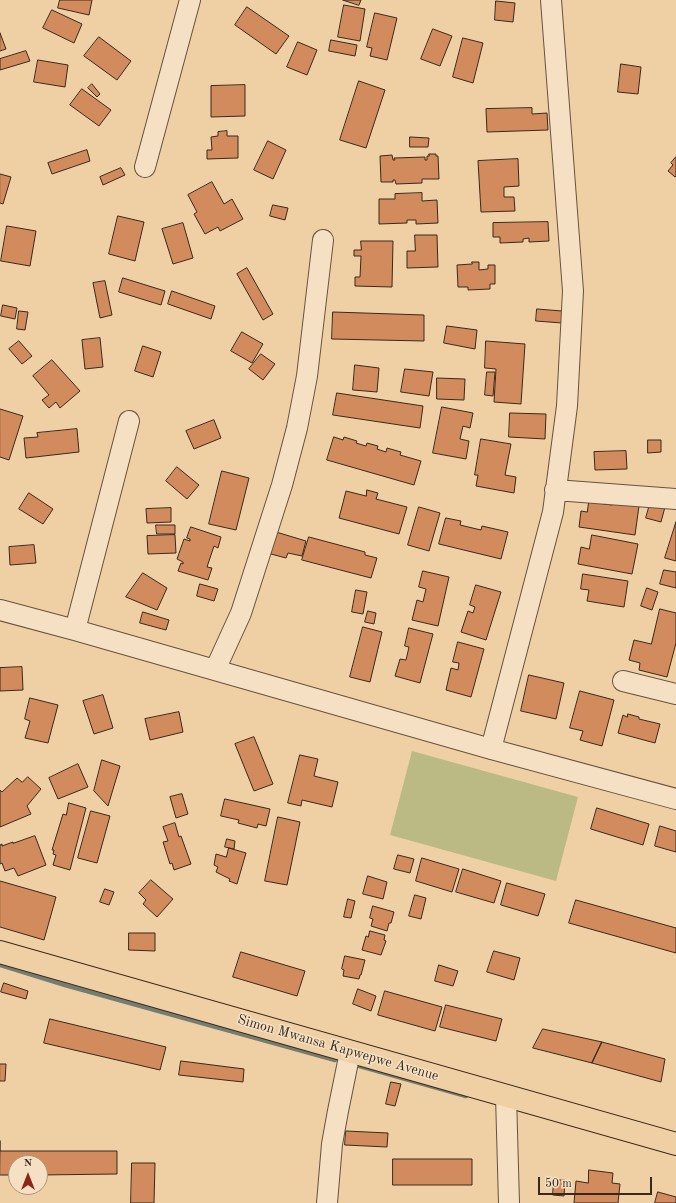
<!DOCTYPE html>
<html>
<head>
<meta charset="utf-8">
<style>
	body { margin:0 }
	#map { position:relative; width:676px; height:1203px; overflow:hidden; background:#efd0a4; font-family:"Old Standard TT",serif }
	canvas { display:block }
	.north { position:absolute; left:8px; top:1155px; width:40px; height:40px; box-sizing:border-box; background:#f5e0c4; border:1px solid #aa9681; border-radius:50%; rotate:0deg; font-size:11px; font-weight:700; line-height:16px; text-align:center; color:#3a281d }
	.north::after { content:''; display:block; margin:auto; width:14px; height:18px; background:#8f2418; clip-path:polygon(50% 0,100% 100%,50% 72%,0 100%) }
	.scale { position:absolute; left:538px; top:1177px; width:114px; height:18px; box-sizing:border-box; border:2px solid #3a281d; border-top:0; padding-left:5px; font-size:12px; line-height:14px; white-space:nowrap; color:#3a281d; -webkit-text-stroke:3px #f5e0c4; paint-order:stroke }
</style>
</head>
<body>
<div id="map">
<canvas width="676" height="1203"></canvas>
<div class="north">N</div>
<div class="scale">50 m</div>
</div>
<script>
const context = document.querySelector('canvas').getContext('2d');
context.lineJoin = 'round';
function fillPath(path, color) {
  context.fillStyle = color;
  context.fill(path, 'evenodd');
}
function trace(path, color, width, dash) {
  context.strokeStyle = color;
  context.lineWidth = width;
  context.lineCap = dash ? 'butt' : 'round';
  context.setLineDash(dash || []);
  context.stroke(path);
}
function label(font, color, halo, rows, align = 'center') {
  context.font = font + ' "Old Standard TT",serif';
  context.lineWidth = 3;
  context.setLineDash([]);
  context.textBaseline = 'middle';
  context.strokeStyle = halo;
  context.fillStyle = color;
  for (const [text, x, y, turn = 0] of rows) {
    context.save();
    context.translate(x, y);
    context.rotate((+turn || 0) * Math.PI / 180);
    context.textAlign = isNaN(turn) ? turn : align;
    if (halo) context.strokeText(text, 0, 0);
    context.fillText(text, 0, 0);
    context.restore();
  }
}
fillPath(new Path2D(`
	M 412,751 L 578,797 L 556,881 L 390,835 Z`), '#bcba84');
trace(new Path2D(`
	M 0,965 L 65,985 L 335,1060
	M 356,1065 L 466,1096`), '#747d70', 4.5);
const building = new Path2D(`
	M 60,0 L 92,0 L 89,15 L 58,8 Z
	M 343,0 L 361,0 L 359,5 Z
	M 496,1 L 515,3 L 513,22 L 495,20 Z
	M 344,5 L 365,9 L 360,41 L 338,37 Z
	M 247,7 L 289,36 L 276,54 L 235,25 Z
	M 52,10 L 82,24 L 74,43 L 43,28 Z
	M 375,13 L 397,18 L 387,60 L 370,56 L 372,48 L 367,47 Z
	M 433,29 L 452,36 L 440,66 L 421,59 Z
	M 0,33 L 6,49 L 0,51 Z
	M 99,37 L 131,61 L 117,80 L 84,56 Z
	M 463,38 L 483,43 L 473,83 L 453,77 Z
	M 331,40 L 357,45 L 355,56 L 329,51 Z
	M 298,42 L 317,50 L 307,75 L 287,67 Z
	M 26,51 L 30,61 L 0,70 L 0,59 Z
	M 38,60 L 68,65 L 65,87 L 34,82 Z
	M 621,64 L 641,67 L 638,94 L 618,92 Z
	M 359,81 L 385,90 L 366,148 L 340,140 Z
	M 92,84 L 100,94 L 97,97 L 88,88 Z
	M 245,85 L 245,116 L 211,117 L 211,86 Z
	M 82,89 L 111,110 L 99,126 L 70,105 Z
	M 532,108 L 532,114 L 547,113 L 548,130 L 487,132 L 486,109 Z
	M 227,131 L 227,136 L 238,136 L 238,158 L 207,159 L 207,150 L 212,150 L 211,137 L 218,136 L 218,132 Z
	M 410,137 L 429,138 L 428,147 L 410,147 Z
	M 268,141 L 286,150 L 273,179 L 254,170 Z
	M 87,150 L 90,161 L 52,174 L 48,163 Z
	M 429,154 L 436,154 L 436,156 L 438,156 L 439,179 L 422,179 L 422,183 L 396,184 L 395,180 L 393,180 L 393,182 L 381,182 L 380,156 L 392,155 L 393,160 L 395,160 L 394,158 L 425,157 L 425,160 L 427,160 L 427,156 L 429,156 Z
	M 676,157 L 676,176 L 675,177 L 668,171 L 673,165 L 671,163 Z
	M 518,159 L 519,186 L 504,187 L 504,197 L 514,197 L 515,211 L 481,212 L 478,161 Z
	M 121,168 L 125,175 L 103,185 L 100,177 Z
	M 0,174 L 11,177 L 3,204 L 0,203 Z
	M 212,182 L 224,204 L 232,199 L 243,219 L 220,231 L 218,227 L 205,234 L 194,214 L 197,212 L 188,195 Z
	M 422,193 L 422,201 L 437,200 L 438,223 L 416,224 L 416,220 L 407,220 L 407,223 L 379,224 L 379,199 L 395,199 L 395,194 Z
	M 273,205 L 288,208 L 285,220 L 270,216 Z
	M 118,216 L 144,222 L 135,261 L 109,254 Z
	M 548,222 L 549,241 L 529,242 L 529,238 L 523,239 L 523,242 L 500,243 L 500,237 L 493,237 L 493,223 Z
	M 183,223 L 193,258 L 173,264 L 162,229 Z
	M 7,226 L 36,231 L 30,266 L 1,261 Z
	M 415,235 L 437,235 L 438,267 L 407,268 L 407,251 L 415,251 Z
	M 361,241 L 393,241 L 392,287 L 355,286 L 355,277 L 360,277 L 361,256 L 354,256 L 354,250 L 361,250 Z
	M 472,262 L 479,262 L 479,270 L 488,269 L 488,265 L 495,265 L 495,284 L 490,284 L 490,289 L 468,290 L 468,287 L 458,287 L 457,265 L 472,264 Z
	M 247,268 L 273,314 L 263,320 L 237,274 Z
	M 123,278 L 165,291 L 161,305 L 119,292 Z
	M 105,281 L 112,315 L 100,318 L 93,283 Z
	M 172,291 L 215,306 L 211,319 L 168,304 Z
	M 3,305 L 17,308 L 15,319 L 1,316 Z
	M 537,309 L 562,311 L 562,323 L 536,321 Z
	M 19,311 L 28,312 L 25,330 L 17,329 Z
	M 333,312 L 424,315 L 424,341 L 332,339 Z
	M 447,326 L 477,330 L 475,349 L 444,343 Z
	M 242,332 L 263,344 L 252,363 L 231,351 Z
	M 100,338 L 103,367 L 85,369 L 82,340 Z
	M 19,341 L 32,356 L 22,364 L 9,349 Z
	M 486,341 L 525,344 L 521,404 L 494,402 L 496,369 L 485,368 Z
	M 143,346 L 161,352 L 153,377 L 135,371 Z
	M 261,354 L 275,364 L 263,380 L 249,369 Z
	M 52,360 L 80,391 L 60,408 L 56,402 L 49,408 L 42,400 L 49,395 L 33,376 Z
	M 355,365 L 379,368 L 377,392 L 353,390 Z
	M 405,369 L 433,372 L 429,396 L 401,392 Z
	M 487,372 L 495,372 L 493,396 L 485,395 Z
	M 437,378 L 465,379 L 464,400 L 437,399 Z
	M 337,393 L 423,406 L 420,428 L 333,415 Z
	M 442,407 L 473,413 L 470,428 L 463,426 L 460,439 L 469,441 L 466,459 L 433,453 Z
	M 0,409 L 23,416 L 9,460 L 0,457 Z
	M 510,413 L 546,414 L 545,439 L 509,437 Z
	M 214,420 L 221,438 L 194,449 L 186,431 Z
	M 77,429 L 79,452 L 26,458 L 24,438 L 38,437 L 37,433 Z
	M 334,437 L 343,440 L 344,437 L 357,441 L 356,443 L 366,446 L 367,443 L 378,446 L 377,449 L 386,452 L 387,448 L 401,452 L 400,455 L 421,461 L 414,485 L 327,460 Z
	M 481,439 L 511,444 L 505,475 L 516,477 L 514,493 L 476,486 L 478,475 L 475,475 Z
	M 648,440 L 661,440 L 661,452 L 648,453 Z
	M 626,451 L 627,469 L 595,470 L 594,452 Z
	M 177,467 L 199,485 L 187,499 L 166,481 Z
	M 222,471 L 249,478 L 236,530 L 209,524 Z
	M 367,490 L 378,493 L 376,499 L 407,507 L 399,534 L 339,518 L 346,491 L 366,496 Z
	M 29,493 L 53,509 L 43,524 L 19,509 Z
	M 589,502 L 612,505 L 613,503 L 639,506 L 635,535 L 579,527 L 581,511 L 587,512 Z
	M 650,504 L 665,507 L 661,522 L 646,518 Z
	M 419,507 L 440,513 L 429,551 L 408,545 Z
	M 171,508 L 171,522 L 147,523 L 146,509 Z
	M 446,518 L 461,521 L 460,525 L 481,530 L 482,526 L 508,532 L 501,559 L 439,544 Z
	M 676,522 L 676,561 L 665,558 Z
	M 156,525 L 175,525 L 175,534 L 157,534 Z
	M 191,527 L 221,537 L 218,548 L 214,546 L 207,567 L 212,568 L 208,580 L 178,571 L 181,563 L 183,564 L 183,562 L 177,559 L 184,539 L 190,541 L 190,539 L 187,538 Z
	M 276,532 L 306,541 L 302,556 L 288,553 L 286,558 L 271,554 Z
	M 175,535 L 176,553 L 148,554 L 147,536 Z
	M 592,535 L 638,544 L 632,574 L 578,564 L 581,547 L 589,549 Z
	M 309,537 L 365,552 L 365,555 L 377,558 L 371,578 L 302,560 Z
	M 34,545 L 36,563 L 10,565 L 9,547 Z
	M 664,570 L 676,572 L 676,588 L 660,584 Z
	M 423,571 L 449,577 L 438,626 L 412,620 L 417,600 L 423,602 L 426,589 L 419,587 Z
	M 143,573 L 167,588 L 157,610 L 126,597 Z
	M 583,574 L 628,581 L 624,607 L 587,601 L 589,590 L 581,589 Z
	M 200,584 L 218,589 L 214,601 L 197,596 Z
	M 476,585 L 501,592 L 486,640 L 461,632 L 468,611 L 473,613 L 475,607 L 470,605 Z
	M 647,588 L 658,592 L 652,610 L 641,606 Z
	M 356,590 L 367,592 L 363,614 L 352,612 Z
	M 660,609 L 676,613 L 676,643 L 667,677 L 639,670 L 640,663 L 629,660 L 634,640 L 651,644 Z
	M 368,611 L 376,613 L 374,624 L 365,622 Z
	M 143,612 L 169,620 L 166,630 L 140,623 Z
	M 363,627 L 382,632 L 370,682 L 350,677 Z
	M 409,628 L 433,634 L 420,683 L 395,676 L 400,659 L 406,660 L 409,647 L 405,646 Z
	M 458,642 L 484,649 L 471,697 L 446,690 L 451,668 L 458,670 L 459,663 L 453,662 Z
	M 22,667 L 23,690 L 0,691 L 0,668 Z
	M 529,675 L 564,683 L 556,719 L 521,711 Z
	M 580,691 L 614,700 L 602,746 L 580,740 L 583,731 L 570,728 Z
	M 103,695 L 113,728 L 94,734 L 83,701 Z
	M 30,698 L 58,705 L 48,743 L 25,738 L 30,721 L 25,719 Z
	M 179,712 L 183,732 L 150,740 L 145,719 Z
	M 628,714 L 639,717 L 639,719 L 660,724 L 655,743 L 618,733 L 623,715 L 627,717 Z
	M 254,737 L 273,784 L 254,791 L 235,744 Z
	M 300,755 L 318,759 L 314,776 L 338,782 L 332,807 L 302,800 L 301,806 L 288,803 Z
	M 102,760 L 120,766 L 108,806 L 94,791 Z
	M 78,764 L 88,787 L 58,799 L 49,778 Z
	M 28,777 L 41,789 L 27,806 L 31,814 L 0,827 L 0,790 L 2,792 L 17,778 L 22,782 Z
	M 182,794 L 188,814 L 176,818 L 170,797 Z
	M 225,799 L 270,809 L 266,826 L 258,824 L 257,828 L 238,823 L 239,820 L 221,816 Z
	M 69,803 L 86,808 L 70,870 L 53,865 L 56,855 L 53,854 L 54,850 L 52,850 L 63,814 L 66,815 Z
	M 597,808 L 649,824 L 643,845 L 591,829 Z
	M 91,811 L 110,816 L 97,863 L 78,858 Z
	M 278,817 L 300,822 L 287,885 L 265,881 Z
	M 175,823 L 179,837 L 181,836 L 191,864 L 174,870 L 172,863 L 170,864 L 163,842 L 168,841 L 163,827 Z
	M 660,826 L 676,831 L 676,852 L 655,846 Z
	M 35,836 L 46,865 L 18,876 L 14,868 L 5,871 L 2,863 L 0,864 L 0,845 L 2,844 L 2,846 L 13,842 L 13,843 Z
	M 227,839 L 235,841 L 234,849 L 225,847 Z
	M 229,848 L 246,853 L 237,884 L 229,881 L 230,879 L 216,872 L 218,867 L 214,865 L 216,854 L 226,857 Z
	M 398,855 L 414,859 L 410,873 L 394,869 Z
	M 422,858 L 459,869 L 452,892 L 416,881 Z
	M 463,869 L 501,881 L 494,903 L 456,892 Z
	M 368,876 L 387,882 L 383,899 L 363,894 Z
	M 151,880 L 173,899 L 157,917 L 143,904 L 146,900 L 139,893 Z
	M 0,881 L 56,897 L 44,940 L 0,927 Z
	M 507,883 L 545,894 L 538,916 L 501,905 Z
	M 105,889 L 114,892 L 109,905 L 100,902 Z
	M 415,895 L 426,898 L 421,919 L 409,916 Z
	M 348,899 L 355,901 L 351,918 L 344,917 Z
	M 576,900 L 676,928 L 676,953 L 569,923 Z
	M 373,906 L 394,912 L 391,923 L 389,923 L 387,931 L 371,926 L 373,919 L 370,918 Z
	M 370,931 L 385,935 L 384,940 L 386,941 L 381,955 L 362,950 L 366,936 L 368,937 Z
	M 129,933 L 155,933 L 155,951 L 129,950 Z
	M 494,951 L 520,958 L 514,980 L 487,972 Z
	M 241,952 L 305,971 L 297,996 L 233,977 Z
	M 345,956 L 365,960 L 361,975 L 360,975 L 359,979 L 343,976 L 344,970 L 342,969 Z
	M 439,965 L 458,971 L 453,986 L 435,981 Z
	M 4,983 L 28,991 L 26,999 L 1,992 Z
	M 358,989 L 376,996 L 371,1011 L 353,1004 Z
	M 385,991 L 442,1007 L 435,1031 L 378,1015 Z
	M 446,1005 L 502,1019 L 496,1041 L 440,1027 Z
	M 50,1019 L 166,1047 L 160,1070 L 44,1043 Z
	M 543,1029 L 602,1042 L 592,1063 L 533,1048 Z
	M 602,1042 L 665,1059 L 661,1082 L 592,1063 Z
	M 181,1061 L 244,1069 L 243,1082 L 179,1075 Z
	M 0,1064 L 6,1064 L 5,1081 L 0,1081 Z
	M 391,1082 L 401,1084 L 395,1106 L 386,1104 Z
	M 346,1131 L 388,1133 L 387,1147 L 345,1145 Z
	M 0,1141 L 0,1151 L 117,1151 L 117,1174 L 40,1175 L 40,1163 L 16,1163 L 16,1175 L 0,1175 Z
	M 393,1159 L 472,1159 L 472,1185 L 393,1185 Z
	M 132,1163 L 155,1163 L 154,1203 L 131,1203 Z
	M 589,1170 L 613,1173 L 612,1183 L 620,1184 L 618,1203 L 574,1203 L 576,1181 L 588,1183 Z
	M 554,1180 L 565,1180 L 564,1196 L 553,1195 Z
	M 658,1192 L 676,1197 L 676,1203 L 655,1203 Z`);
fillPath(building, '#d18b5c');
trace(building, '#3a281d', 1);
const minor = new Path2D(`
	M 145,167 L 190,0
	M 555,490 L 676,499
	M 0,610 L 75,630 L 491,749 L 676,799
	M 75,630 L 129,421
	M 215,670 L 241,613 L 282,485 L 297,428 L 307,376 L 323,240
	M 623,681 L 676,694
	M 491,749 L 553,512 L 567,406 L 573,291 L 551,0
	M 506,1096 L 509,1203
	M 327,1203 L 332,1144 L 338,1111 L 350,1052`);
const major = new Path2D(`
	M 0,952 L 676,1144`);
trace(minor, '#67523f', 22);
trace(major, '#3a281d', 24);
trace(minor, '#f5e0c4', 20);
trace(major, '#efd0a4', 22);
label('14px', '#3a281d', '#f5e0c4', [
	["Simon Mwansa Kapwepwe Avenue",338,1048,16]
]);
</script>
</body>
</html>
